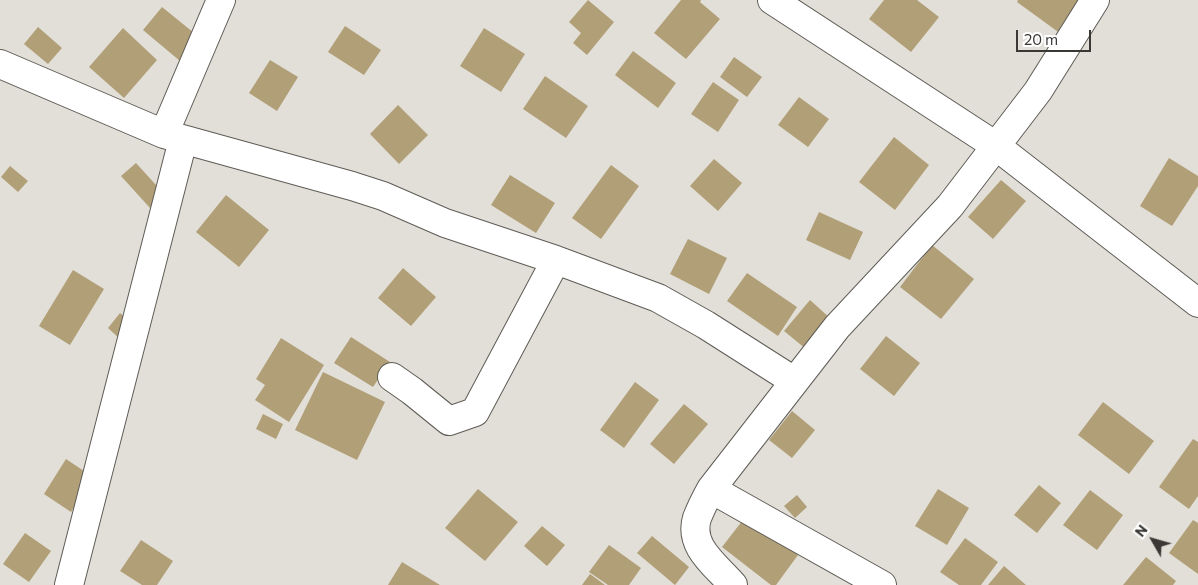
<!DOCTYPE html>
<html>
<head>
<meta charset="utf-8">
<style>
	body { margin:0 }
	#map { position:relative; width:1198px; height:585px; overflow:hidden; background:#e2dfd8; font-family:Commissioner,sans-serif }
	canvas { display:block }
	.north { position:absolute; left:1128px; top:515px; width:50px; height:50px; -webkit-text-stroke:4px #fff; paint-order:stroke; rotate:308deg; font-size:14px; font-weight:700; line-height:20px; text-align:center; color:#393835 }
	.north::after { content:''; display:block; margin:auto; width:18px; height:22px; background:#393835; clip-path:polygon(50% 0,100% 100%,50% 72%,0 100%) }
	.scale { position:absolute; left:1016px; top:30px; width:75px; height:22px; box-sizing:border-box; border:2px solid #393835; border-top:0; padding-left:6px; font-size:15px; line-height:18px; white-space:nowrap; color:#393835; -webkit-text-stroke:4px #fff; paint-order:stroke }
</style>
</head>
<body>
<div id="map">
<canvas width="1198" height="585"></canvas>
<div class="north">N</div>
<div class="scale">20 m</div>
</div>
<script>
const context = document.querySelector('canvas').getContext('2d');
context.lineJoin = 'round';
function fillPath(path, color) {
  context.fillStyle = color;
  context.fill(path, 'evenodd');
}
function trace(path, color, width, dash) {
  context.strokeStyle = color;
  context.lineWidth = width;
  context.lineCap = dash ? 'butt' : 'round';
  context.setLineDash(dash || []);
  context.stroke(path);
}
fillPath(new Path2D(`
	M 588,0 L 614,22 L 587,55 L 573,43 L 581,33 L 569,22 Z
	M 681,0 L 701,0 L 700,2 L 720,19 L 686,59 L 654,33 Z
	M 884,0 L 917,0 L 939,17 L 911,52 L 869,19 Z
	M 1018,0 L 1086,0 L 1061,34 L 1017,2 Z
	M 162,7 L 199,37 L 180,61 L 143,30 Z
	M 345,26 L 381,50 L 364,75 L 328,52 Z
	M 38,27 L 62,48 L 48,64 L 24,44 Z
	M 123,28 L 157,60 L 124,98 L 89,67 Z
	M 484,28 L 525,54 L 501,92 L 460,66 Z
	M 633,51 L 676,83 L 658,108 L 615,75 Z
	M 734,57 L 762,77 L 747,97 L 720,77 Z
	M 270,60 L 298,77 L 277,111 L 249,93 Z
	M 545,76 L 588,106 L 566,138 L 523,109 Z
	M 713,82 L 739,100 L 718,132 L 691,114 Z
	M 799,97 L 829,119 L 808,147 L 778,125 Z
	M 398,105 L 428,135 L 399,164 L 370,134 Z
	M 894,137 L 929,165 L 895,210 L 859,182 Z
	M 1169,158 L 1198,176 L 1198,186 L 1172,226 L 1140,206 Z
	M 714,159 L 742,183 L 718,211 L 690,186 Z
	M 136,163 L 165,195 L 150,208 L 121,176 Z
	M 611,165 L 639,186 L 601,239 L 572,218 Z
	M 10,166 L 28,181 L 18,192 L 1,177 Z
	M 510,175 L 555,203 L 536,233 L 491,205 Z
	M 1001,180 L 1026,201 L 993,239 L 968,217 Z
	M 226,195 L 269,230 L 239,267 L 196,232 Z
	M 819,212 L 863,232 L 850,260 L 806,240 Z
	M 688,239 L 727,258 L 709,294 L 670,274 Z
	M 932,245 L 974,279 L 941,319 L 900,287 Z
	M 403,268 L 436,297 L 411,326 L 378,298 Z
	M 73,270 L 104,289 L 70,345 L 39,326 Z
	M 747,273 L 797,307 L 778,336 L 727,301 Z
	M 810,300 L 831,319 L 806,349 L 784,331 Z
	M 120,313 L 133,324 L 121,340 L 108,328 Z
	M 886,336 L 920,363 L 894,396 L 860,369 Z
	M 351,337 L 390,362 L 373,387 L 334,363 Z
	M 281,338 L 324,365 L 289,422 L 255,400 L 265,385 L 256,379 Z
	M 323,372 L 385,402 L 357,460 L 295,430 Z
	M 635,382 L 659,400 L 624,448 L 600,430 Z
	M 1103,402 L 1154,441 L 1129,474 L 1078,435 Z
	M 684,404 L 708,424 L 674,464 L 650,444 Z
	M 792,411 L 815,430 L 792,458 L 769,440 Z
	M 263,414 L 283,424 L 276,439 L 256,429 Z
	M 1193,439 L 1198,442 L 1198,496 L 1189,509 L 1159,487 Z
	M 66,459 L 93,477 L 71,512 L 44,494 Z
	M 1039,485 L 1061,503 L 1037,533 L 1014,515 Z
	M 478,489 L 518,522 L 485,561 L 445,528 Z
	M 938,489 L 969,508 L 947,545 L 915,526 Z
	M 1090,490 L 1123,515 L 1097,550 L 1063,525 Z
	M 797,495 L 807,507 L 795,518 L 784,506 Z
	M 746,516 L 798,555 L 776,585 L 771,585 L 722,547 Z
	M 1193,520 L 1198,523 L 1198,574 L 1169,553 Z
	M 542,526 L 565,545 L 547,566 L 524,546 Z
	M 25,533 L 51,551 L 29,582 L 3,564 Z
	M 652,536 L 689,567 L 675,585 L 637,553 Z
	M 965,538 L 998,562 L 981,585 L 959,585 L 940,572 Z
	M 141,540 L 173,561 L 157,585 L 142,585 L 120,571 Z
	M 609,545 L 641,568 L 629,585 L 608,585 L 589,572 Z
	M 1146,557 L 1176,581 L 1173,585 L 1123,585 Z
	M 402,562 L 440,585 L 388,585 Z
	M 1004,566 L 1026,585 L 988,585 Z
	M 590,574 L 605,585 L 582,585 Z`), '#b19f77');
const minor = new Path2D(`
	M 772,0 L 996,146 L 1198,303
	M 0,64 L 164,134 L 352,186 L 383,196 L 445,223 L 556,260 L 658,298 L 706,325 L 794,381
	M 164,134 L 221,0
	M 392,377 L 412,391 L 449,421 L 475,412 L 556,260
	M 711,489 L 882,585
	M 69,585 L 183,140
	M 733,585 C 717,566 688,547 697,518 C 701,508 706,498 711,489 L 837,327 L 950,206 L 1038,91 L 1095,0`);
trace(minor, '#5e5c56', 30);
trace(minor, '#fff', 28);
</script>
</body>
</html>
